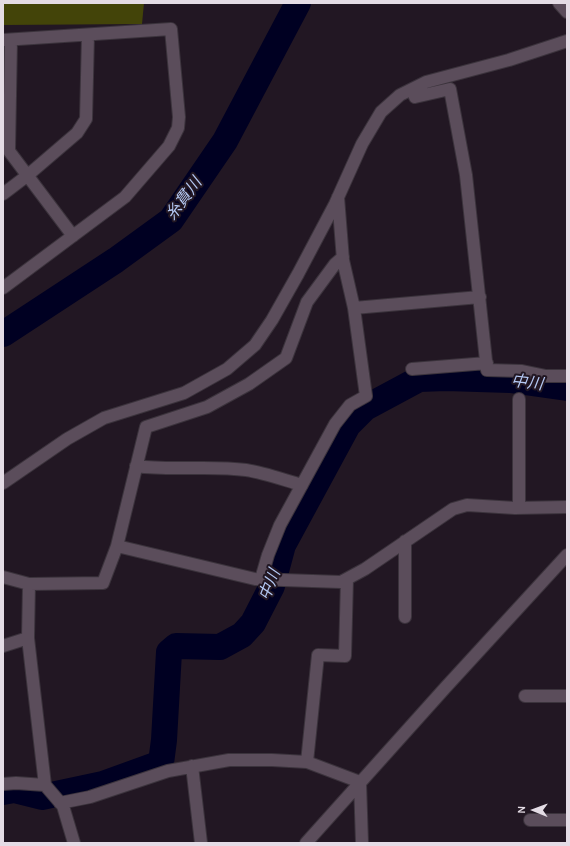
<!DOCTYPE html>
<html>
<head>
<meta charset="utf-8">
<style>
	body { margin:0 }
	#map { position:relative; width:570px; height:846px; overflow:hidden; background:#221723; font-family:Karla,sans-serif }
	canvas { display:block }
	.frame { position:absolute; inset:0; border:4px solid #e4dce5; pointer-events:none }
	.north { position:absolute; left:514px; top:790px; width:40px; height:40px; -webkit-text-stroke:3px #221723; paint-order:stroke; rotate:271deg; font-size:11px; font-weight:700; line-height:16px; text-align:center; color:#e4dce5 }
	.north::after { content:''; display:block; margin:auto; width:14px; height:18px; background:#e4dce5; clip-path:polygon(50% 0,100% 100%,50% 72%,0 100%) }
</style>
</head>
<body>
<div id="map">
<canvas width="570" height="846"></canvas>
<div class="frame"></div>
<div class="north">N</div>
</div>
<script>
const context = document.querySelector('canvas').getContext('2d');
context.lineJoin = 'round';
function fillPath(path, color) {
  context.fillStyle = color;
  context.fill(path, 'evenodd');
}
function trace(path, color, width, dash) {
  context.strokeStyle = color;
  context.lineWidth = width;
  context.lineCap = dash ? 'butt' : 'round';
  context.setLineDash(dash || []);
  context.stroke(path);
}
function label(font, color, halo, rows, align = 'center') {
  context.font = font + ' Karla,"Noto Sans JP",sans-serif';
  context.lineWidth = 4;
  context.setLineDash([]);
  context.textBaseline = 'middle';
  context.strokeStyle = halo;
  context.fillStyle = color;
  for (const [text, x, y, turn = 0] of rows) {
    context.save();
    context.translate(x, y);
    context.rotate((+turn || 0) * Math.PI / 180);
    context.textAlign = isNaN(turn) ? turn : align;
    if (halo) context.strokeText(text, 0, 0);
    context.fillText(text, 0, 0);
    context.restore();
  }
}
fillPath(new Path2D(`
	M 3,3 L 144,3 L 142,24 L 3,25 Z`), '#434409');
trace(new Path2D(`
	M 3,334 L 116,260 L 171,220 L 225,141 L 298,3
	M 3,792 L 14,790 L 42,797 L 103,784 L 161,763 L 164,740 L 169,652 L 176,646 L 220,647 L 242,635 L 253,623 L 272,586 L 283,545 L 348,425 L 365,408 L 419,379 L 446,378 L 510,380 L 567,388`), '#002', 26);
const minor = new Path2D(`
	M 559,3 L 567,12
	M 3,40 L 171,29 L 179,117 L 178,128 L 169,146 L 125,197 L 3,288
	M 11,40 L 9,151 L 73,236
	M 412,89 L 415,97 L 450,89 L 466,175 L 487,370 L 522,371 L 546,376 L 567,376
	M 3,194 L 28,175 L 77,133 L 86,119 L 88,35
	M 354,308 L 480,297
	M 412,369 L 487,363
	M 136,466 C 173,471 210,465 246,470 C 265,473 284,480 302,485
	M 3,483 L 67,439 L 104,418 L 184,393 L 227,369 L 255,345 L 272,320 L 298,274 L 335,204 L 362,144 L 381,112 L 400,95 L 426,82 L 509,60 L 567,41
	M 519,508 L 519,399
	M 117,546 L 146,427 L 207,407 L 249,384 L 286,358 L 307,302 L 335,264 L 343,257
	M 3,577 L 29,584 L 103,583 L 117,546 L 255,579 L 341,582 L 365,569 L 453,509 L 467,505 L 515,508 L 567,507
	M 261,579 L 268,555 L 280,525 L 335,424 L 350,405 L 366,396 L 354,308 L 343,260 L 338,197
	M 29,584 L 28,638 L 45,785 L 63,806 L 74,843
	M 405,617 L 405,541
	M 3,646 L 28,638
	M 525,696 L 567,696
	M 307,762 L 318,655 L 345,656 L 347,579
	M 192,766 L 201,843
	M 360,782 L 362,843
	M 3,784 L 16,783 L 45,785
	M 60,803 L 90,797 L 168,771 L 229,760 L 272,760 L 307,762 L 360,782
	M 530,820 L 567,820
	M 306,843 L 445,688 L 567,555`);
trace(minor, '#3b333c', 14);
trace(minor, '#5b4d5b', 12);
label('italic 16px', '#b4c8f3', '#221723', [
	["糸貫川",184,199,-53],
	["中川",527,383,7],
	["中川",270,585,-69]
]);
</script>
</body>
</html>
